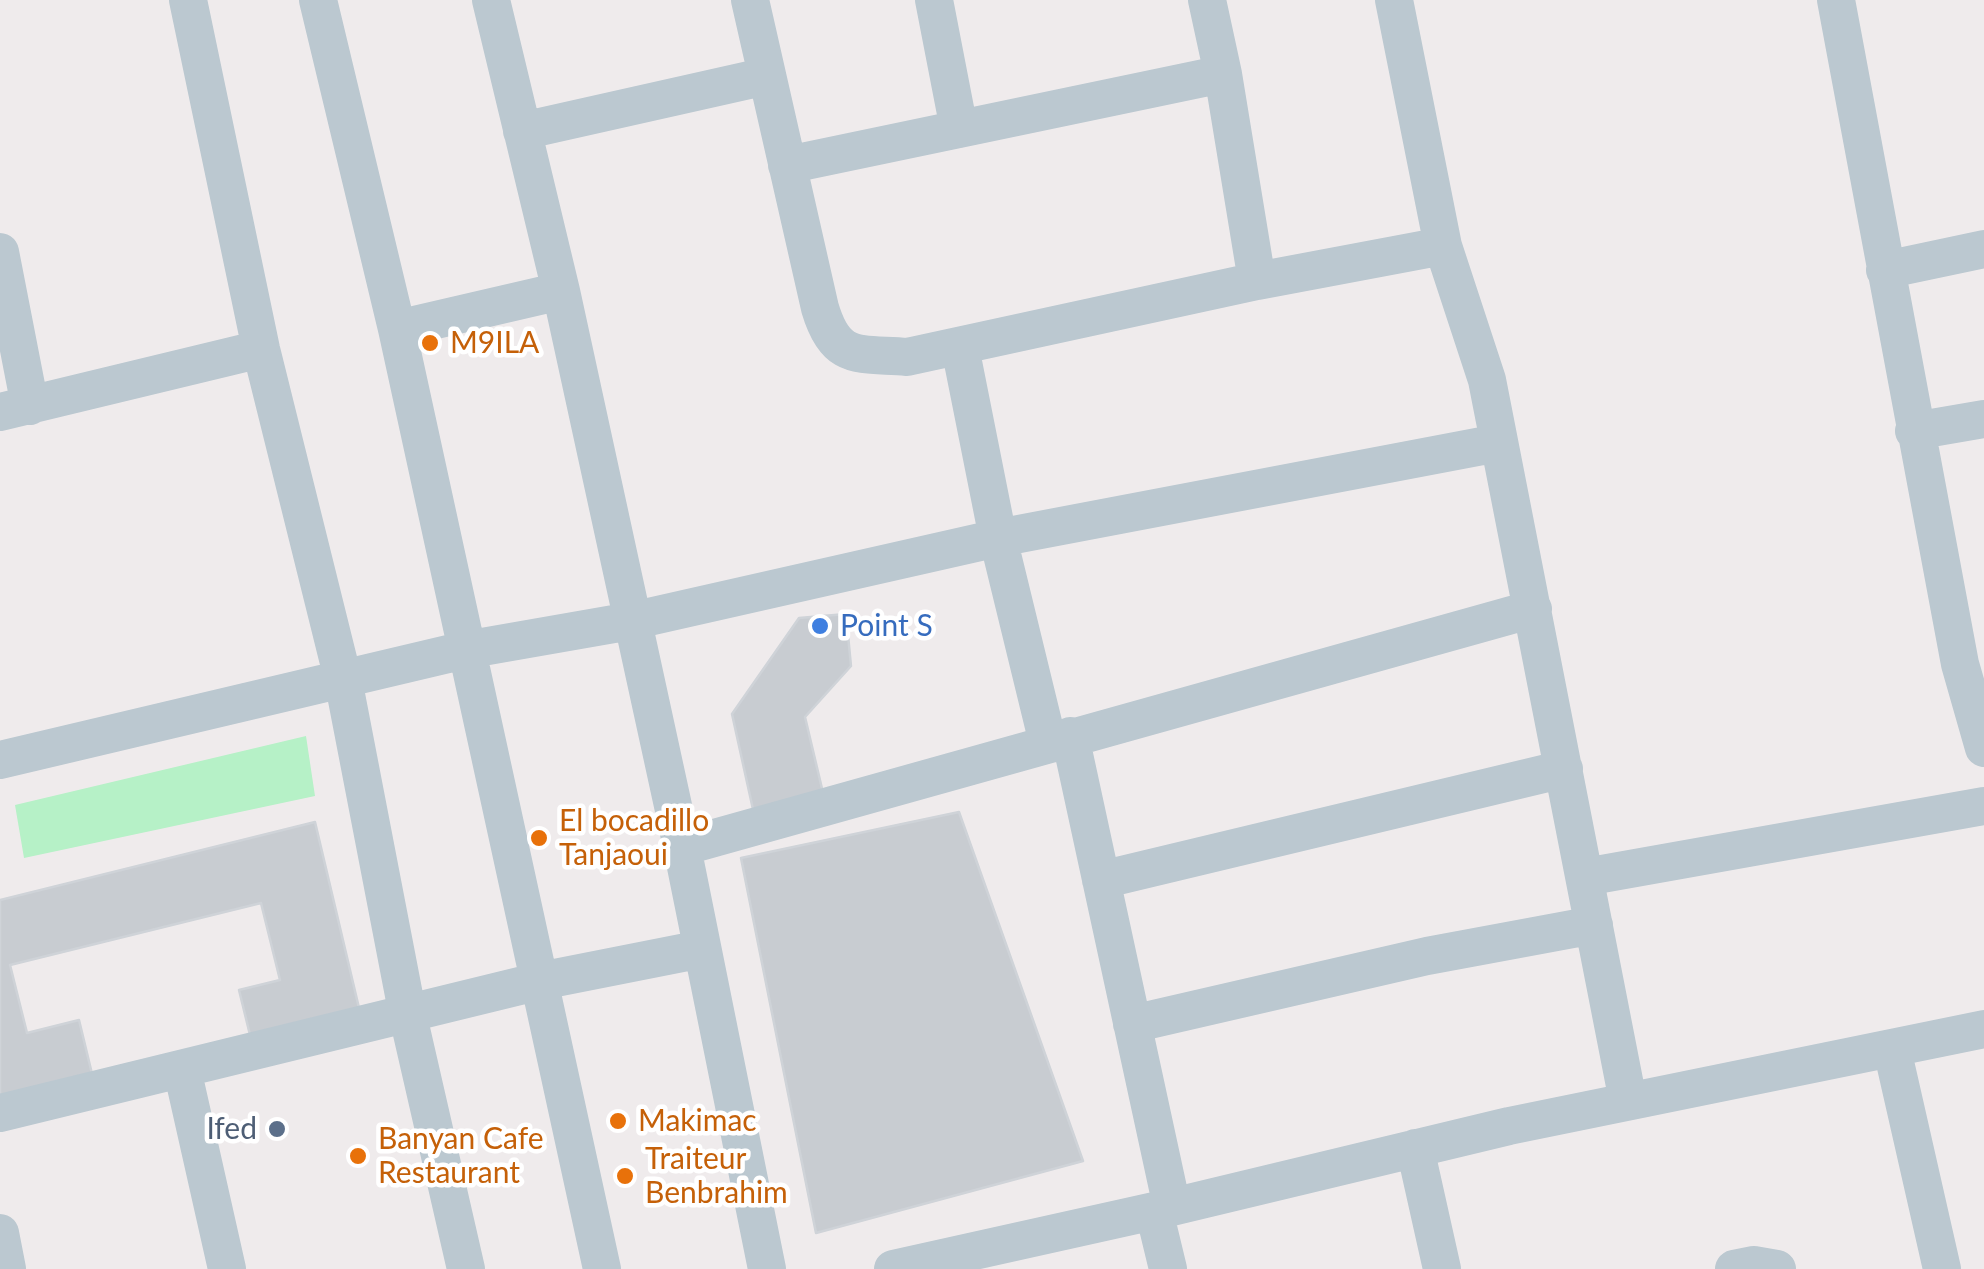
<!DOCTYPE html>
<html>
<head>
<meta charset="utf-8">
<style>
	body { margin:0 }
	canvas { display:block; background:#efebec }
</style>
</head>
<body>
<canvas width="1984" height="1269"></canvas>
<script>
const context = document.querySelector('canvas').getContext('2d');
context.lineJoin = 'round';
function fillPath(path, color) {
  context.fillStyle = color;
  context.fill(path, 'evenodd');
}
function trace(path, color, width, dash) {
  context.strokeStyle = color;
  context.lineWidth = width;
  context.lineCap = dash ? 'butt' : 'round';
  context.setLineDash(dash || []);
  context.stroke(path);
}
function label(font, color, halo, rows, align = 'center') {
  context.font = font + ' Lato,sans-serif';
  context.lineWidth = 9;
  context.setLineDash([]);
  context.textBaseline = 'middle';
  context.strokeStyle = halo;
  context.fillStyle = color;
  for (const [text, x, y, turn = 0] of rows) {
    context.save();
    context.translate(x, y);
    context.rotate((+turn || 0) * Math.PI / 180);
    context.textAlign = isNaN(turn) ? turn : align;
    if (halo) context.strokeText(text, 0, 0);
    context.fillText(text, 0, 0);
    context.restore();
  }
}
fillPath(new Path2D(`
	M 306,736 L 315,796 L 24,858 L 15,805 Z`), '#b6f1c7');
const building = new Path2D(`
	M 846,614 L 851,666 L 805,717 L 824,797 L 754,814 L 732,714 L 799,618 Z
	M 959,812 L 1083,1161 L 816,1233 L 741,858 Z
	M 315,822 L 359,1008 L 250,1035 L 239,990 L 280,980 L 261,903 L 10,965 L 27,1033 L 79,1020 L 93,1078 L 0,1101 L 0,900 Z`);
fillPath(building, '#c8ccd1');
trace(building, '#cfd3d8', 2.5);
trace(new Path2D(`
	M 188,0 L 261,349 L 343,679 L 408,1016 L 466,1269
	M 318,0 L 397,329 L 602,1269
	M 491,0 L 561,291 L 682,847 L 767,1269
	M 750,0 L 820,308 C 836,362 858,353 907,357 L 1257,281 L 1443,246
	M 934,0 L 959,129
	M 1207,0 L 1223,74 L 1257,281
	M 1394,0 L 1443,246 L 1487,380 L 1628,1101
	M 1836,0 L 1960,664 L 1984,748
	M 522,131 L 767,76
	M 787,165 L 1223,74
	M 0,252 L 30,406
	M 1885,270 L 1984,249
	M 397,329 L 561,291
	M 960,347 L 998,538 L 1048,743
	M 0,412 L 261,349
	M 1914,431 L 1984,419
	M 1070,736 L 1172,1207
	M 0,760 L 465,650 L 631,621 L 998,538 L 1498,443
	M 682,847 L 1533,609
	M 1585,877 L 1984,806
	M 1101,880 L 1564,769
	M 1132,1024 L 1427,956 L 1594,925
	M 1892,1049 L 1942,1269
	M 182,1069 L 227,1269
	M 0,1113 L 540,981 L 702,949
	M 1415,1148 L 1442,1269
	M 1154,1211 L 1168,1269
	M 0,1233 L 7,1269
	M 893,1269 L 1172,1207 L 1509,1126 L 1984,1029
	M 1734,1269 L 1754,1265 L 1777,1269`), '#bbc8d0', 38);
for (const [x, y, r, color] of [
	[430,343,10,"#e8710a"],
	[820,626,10,"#3f7fe0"],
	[539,838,10,"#e8710a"],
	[618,1121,10,"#e8710a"],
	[277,1129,10,"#5c6f8a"],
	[358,1156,10,"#e8710a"],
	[625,1176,10,"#e8710a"]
]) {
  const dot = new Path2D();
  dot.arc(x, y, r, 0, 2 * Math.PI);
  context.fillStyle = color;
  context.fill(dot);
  trace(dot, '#fff', 4);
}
label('30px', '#c56008', '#fff', [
	["M9ILA",450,343],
	["El bocadillo",559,821],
	["Tanjaoui",559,855],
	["Makimac",638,1121],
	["Banyan Cafe",378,1139],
	["Restaurant",378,1173],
	["Traiteur",645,1159],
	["Benbrahim",645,1193]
], 'left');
label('30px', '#366cbe', '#fff', [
	["Point S",840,626]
], 'left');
label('30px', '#4e5e75', '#fff', [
	["Ifed",257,1129]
], 'right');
</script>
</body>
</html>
